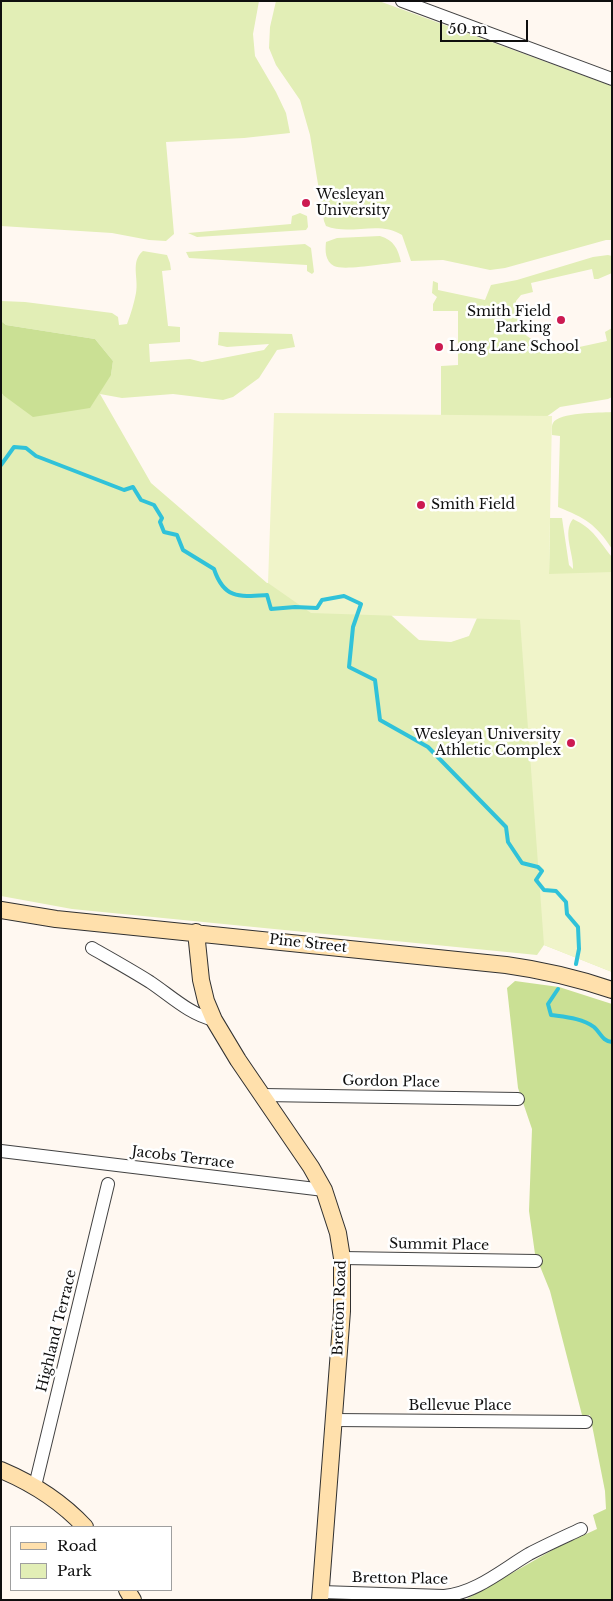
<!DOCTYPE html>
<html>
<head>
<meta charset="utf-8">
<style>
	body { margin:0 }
	#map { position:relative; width:613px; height:1601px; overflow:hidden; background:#fff8f1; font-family:"Libre Baskerville",serif }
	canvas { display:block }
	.frame { position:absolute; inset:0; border:2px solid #0f0f0f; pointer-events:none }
	.legend { position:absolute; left:10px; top:1526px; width:162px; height:65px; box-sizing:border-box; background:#fff; border:1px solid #9f9f9f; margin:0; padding:6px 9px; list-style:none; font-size:15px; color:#0f0f0f }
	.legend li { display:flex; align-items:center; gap:10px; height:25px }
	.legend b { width:25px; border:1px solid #9f9f9f }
	.scale { position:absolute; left:440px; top:20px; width:88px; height:22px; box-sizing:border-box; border:2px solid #0f0f0f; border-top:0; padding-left:6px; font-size:15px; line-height:18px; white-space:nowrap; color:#0f0f0f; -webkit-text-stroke:4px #fff; paint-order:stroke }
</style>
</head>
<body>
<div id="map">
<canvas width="613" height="1601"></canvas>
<div class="frame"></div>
<ul class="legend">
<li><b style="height:6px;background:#ffe0ac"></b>Road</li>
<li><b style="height:14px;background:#e2eeb6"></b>Park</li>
</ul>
<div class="scale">50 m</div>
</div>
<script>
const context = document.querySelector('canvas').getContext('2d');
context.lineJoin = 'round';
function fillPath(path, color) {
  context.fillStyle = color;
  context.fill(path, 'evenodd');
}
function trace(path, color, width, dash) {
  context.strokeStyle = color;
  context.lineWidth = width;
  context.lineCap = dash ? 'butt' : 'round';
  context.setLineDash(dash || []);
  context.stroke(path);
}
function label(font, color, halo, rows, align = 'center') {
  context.font = font + ' "Libre Baskerville",serif';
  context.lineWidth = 5;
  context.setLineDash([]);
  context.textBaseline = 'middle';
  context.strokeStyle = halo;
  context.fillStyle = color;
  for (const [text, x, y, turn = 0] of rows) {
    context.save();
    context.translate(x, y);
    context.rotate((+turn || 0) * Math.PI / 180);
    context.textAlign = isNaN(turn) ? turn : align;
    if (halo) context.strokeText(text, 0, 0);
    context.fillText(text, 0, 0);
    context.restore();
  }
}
fillPath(new Path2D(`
	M 1,1 L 259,1 L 253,34 L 255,56 L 276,92 L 286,113 L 290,133 L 244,138 L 166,142 L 174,234 L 166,241 L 149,240 L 112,233 L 1,226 Z
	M 276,1 L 379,1 L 612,86 L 612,240 L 606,240 L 505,268 L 490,270 L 443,260 L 411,261 L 402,235 C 379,220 350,236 326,226 L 324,221 L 310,135 L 300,100 L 276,65 L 269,48 L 270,27 Z
	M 300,213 L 307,216 L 308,227 L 306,230 L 197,237 L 188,233 L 291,224 L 292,216 Z
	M 380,236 C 394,240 398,249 401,262 C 388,263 344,271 334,266 C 325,261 325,251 326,242 L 337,238 Z
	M 305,244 L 311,248 L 314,272 L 312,274 L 307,271 L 307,265 L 189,258 L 186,252 Z
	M 143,251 L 167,255 L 170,263 L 171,270 L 162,271 L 168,326 L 180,327 L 180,342 L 149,344 L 150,362 L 190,359 L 202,362 L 264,350 L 269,344 L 227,347 L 218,345 L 219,332 L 292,334 L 295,347 L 277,350 L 259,378 L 233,397 L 223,400 L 173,394 L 122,398 L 100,394 L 151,483 L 267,583 L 308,580 L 376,587 L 392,616 L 419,640 L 451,642 L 469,636 L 477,618 L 479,602 L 549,574 L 550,518 L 562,518 L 569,565 L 573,569 C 574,554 562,532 573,519 C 594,529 598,540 612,557 L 612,972 L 544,945 L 537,955 L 72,909 L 1,896 L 1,392 L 3,395 L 111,375 L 113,361 L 95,339 L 6,325 L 1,321 L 1,301 L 25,302 L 112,313 L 118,317 L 119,325 L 127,324 C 131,314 134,303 136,293 C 139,278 130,262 143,251 Z
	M 608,255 L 612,256 L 612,273 L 598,279 L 594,279 L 592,269 L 531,283 L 533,292 L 521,295 L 516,301 C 517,323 520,339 544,343 L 547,354 L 607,341 L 605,332 L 612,328 L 612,397 L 608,399 L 560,407 L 542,420 L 441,424 L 441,366 L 458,365 L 458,311 L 433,311 L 433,304 L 437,297 L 432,293 L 433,281 L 438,283 L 438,290 L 485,300 L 491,285 L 517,280 L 593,257 Z
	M 612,412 L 612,549 C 596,524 585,518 558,507 L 560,436 L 552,435 C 552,432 551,427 553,423 C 559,412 599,413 612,412 Z`), '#e2eeb6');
fillPath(new Path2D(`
	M 1,321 L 6,325 L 95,339 L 113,361 L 111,375 L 90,408 L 33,417 L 3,395 L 1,392 Z
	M 515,981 L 559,987 L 612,1004 L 612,1600 L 465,1600 L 556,1548 L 597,1529 L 593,1515 L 606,1509 L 605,1491 L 590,1415 L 582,1415 L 550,1291 L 535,1254 L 529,1211 L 532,1129 L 518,1088 L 507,988 Z`), '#cae094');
fillPath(new Path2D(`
	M 274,413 L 552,416 L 549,574 L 612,572 L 612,972 L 544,945 L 520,620 L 311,613 L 268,583 Z`), '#f0f4c9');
trace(new Path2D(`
	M 1,465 L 14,447 L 26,448 L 36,456 L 124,490 L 133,487 L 141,500 L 154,505 L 162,518 L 160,522 L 164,532 L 177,535 L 183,550 L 214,569 C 224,599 239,597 267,595 L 271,609 L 295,607 L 317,608 L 322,600 L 344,596 L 361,604 L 353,627 L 349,667 L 375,680 L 380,720 L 428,747 L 506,827 L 508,842 L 522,863 L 538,867 L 542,871 L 536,880 L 544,890 L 556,891 L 566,902 L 567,914 L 578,927 L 579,949 L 576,964
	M 558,989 L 548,1004 L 551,1015 C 565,1017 582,1018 594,1027 C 601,1033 602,1041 612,1042`), '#30c2d9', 4);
const street = new Path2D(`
	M 402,1 L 612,79
	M 92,948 C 111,959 131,970 150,982 C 171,996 189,1014 214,1020
	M 263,1095 L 518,1099
	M 1,1151 L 324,1190
	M 342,1258 L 536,1261
	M 334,1420 L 586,1422
	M 35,1486 L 108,1184
	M 321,1592 L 444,1596 C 476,1593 502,1570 529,1554 C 546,1545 564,1537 581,1529`);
const secondary = new Path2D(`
	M 1,910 L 56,919 L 506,965 C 542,970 577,978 612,990
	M 196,932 L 201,980 L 206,1001 L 214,1020 L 238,1060 L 311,1167 L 324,1190 L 338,1233 L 342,1258 L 342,1311 L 320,1600
	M 1,1470 C 34,1484 61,1501 85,1527
	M 127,1590 L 133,1600`);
trace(street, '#424242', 14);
trace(secondary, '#313131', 18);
trace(street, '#fff', 12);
trace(secondary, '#ffe0ac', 16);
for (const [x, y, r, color] of [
	[306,203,5,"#cc1a51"],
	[561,320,5,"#cc1a51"],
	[439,347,5,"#cc1a51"],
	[421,505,5,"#cc1a51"],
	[571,743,5,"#cc1a51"]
]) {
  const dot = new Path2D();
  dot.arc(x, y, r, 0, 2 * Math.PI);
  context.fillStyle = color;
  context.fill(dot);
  trace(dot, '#fff', 2);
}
label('14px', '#0f0f0f', '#fff', [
	["Wesleyan",316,195],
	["University",316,211],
	["Smith Field",551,312,"right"],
	["Parking",551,328,"right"],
	["Long Lane School",449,347],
	["Smith Field",431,505],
	["Wesleyan University",561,735,"right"],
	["Athletic Complex",561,751,"right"]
], 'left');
label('14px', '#0f0f0f', '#fff', [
	["Pine Street",308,944,6],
	["Gordon Place",391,1082,1],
	["Jacobs Terrace",183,1158,7],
	["Summit Place",439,1245,1],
	["Bretton Road",340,1308,-88],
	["Highland Terrace",57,1331,-76],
	["Bellevue Place",460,1406],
	["Bretton Place",400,1579,1]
]);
</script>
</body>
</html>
